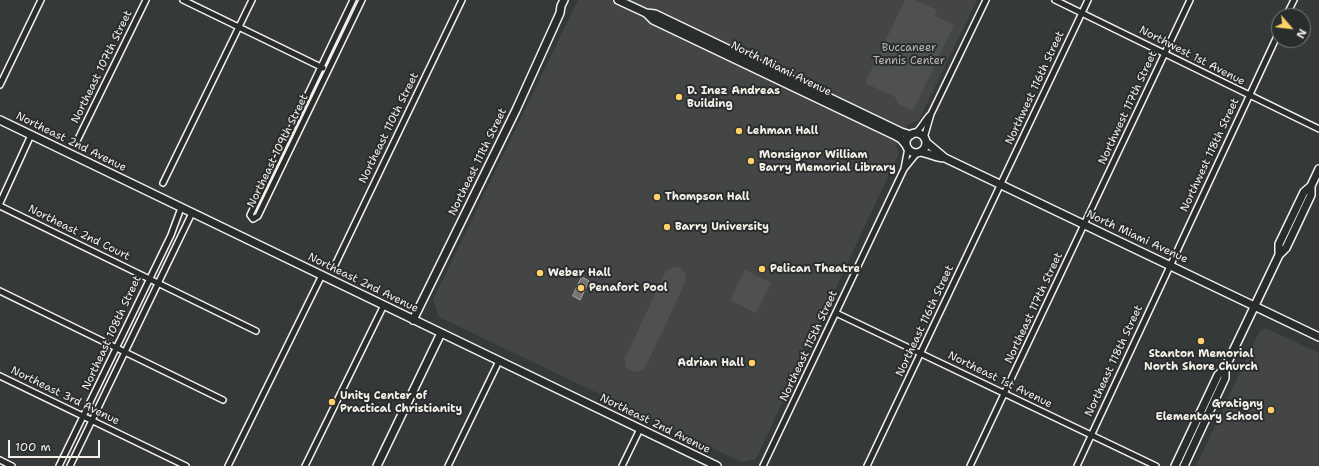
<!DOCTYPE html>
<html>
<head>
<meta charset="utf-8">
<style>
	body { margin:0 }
	#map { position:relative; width:1319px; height:466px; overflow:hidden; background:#363939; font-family:"Shantell Sans",sans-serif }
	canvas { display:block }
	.north { position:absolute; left:1271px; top:8px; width:40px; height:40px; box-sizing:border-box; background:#2a2d2e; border:1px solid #7b7b78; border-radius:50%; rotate:118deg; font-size:11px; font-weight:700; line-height:16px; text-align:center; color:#f4f1e8 }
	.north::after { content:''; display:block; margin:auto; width:14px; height:18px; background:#ffd166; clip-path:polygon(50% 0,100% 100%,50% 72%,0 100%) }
	.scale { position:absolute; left:8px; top:440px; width:92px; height:18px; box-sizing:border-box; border:2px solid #f4f1e8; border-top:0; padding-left:5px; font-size:12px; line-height:14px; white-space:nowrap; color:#f4f1e8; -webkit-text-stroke:3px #2a2d2e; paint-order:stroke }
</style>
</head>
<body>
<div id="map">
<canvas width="1319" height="466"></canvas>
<div class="north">N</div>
<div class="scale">100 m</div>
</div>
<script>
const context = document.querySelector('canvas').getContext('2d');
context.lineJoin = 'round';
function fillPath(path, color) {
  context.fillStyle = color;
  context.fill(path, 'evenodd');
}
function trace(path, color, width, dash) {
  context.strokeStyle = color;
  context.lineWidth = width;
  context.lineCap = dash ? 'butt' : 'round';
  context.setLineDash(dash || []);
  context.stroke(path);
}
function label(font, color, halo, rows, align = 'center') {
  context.font = font + ' "Shantell Sans",sans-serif';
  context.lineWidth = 4;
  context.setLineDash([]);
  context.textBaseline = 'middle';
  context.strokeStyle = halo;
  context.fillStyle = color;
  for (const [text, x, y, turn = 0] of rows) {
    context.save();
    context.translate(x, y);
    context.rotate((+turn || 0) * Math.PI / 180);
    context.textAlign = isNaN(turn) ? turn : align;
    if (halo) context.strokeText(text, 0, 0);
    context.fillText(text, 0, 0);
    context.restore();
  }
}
fillPath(new Path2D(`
	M 578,0 L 977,0 L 919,120 L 907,125 L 896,146 L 899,153 L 756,459 L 741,462 L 439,317 L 433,300 Z
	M 1264,329 L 1268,329 L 1319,353 L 1319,466 L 1196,466 L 1259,332 Z`), '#434645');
fillPath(new Path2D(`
	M 905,0 L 915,0 L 937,10 L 935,16 L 954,25 L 913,111 L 898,104 L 895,97 L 865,83 Z
	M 673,267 L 681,268 L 686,274 L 685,283 L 645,368 C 639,372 631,374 626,367 L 625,358 L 665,273 L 667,271 Z
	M 745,270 L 771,283 L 756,313 L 730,300 Z`), '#4e514f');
const water = new Path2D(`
	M 582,277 L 589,281 L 580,300 L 573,296 Z`);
fillPath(water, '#757572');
trace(water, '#a8a7a1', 1);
const street = new Path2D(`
	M 183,0 L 323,68
	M 353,0 L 251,213 L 250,215 L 253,219 L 258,216 L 362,0
	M 1055,0 L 1319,129
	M 1286,16 L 1294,0
	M 0,85 L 41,0
	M 914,134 C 922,129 924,120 931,114
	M 924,138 L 931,114 L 986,0
	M 76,143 L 146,0
	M 904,169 L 908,148
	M 163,183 L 252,0
	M 0,203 L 31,135
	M 0,206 L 256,331
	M 335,265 L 462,0
	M 0,291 L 223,400
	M 836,313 L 1156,466
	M 0,376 L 186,466
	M 0,460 L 12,466
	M 59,466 L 171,235 L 181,208
	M 70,466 L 192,213
	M 228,466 L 322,275
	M 305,466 L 384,305
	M 448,466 L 499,361
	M 622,466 L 640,429
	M 763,466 L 904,169 L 917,153
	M 867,466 L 1088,0
	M 970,466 L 1190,0
	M 1077,466 L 1279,32`);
const secondary = new Path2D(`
	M 618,0 L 646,13 L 653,20 L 894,135 L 901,139 L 906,145
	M 646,13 L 655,14 L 901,132 L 911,135
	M 0,120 L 717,466
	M906 143a10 10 0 1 1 20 0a10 10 0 1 1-20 0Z
	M 926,142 L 945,158
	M 920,152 C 929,153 936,158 945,158 L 1319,337
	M 1279,255 L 1279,244 L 1304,192 L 1311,186
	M 413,320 L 516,110 L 560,13 L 561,6 L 564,0
	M 377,466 L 441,333
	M 1175,466 L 1218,375 L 1225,368 L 1279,255 L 1286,248 L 1311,195 L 1311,186 L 1319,169
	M 1184,466 L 1225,378 L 1225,368`);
trace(street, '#f4f1e8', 8);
trace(secondary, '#f4f1e8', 10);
trace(street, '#2a2d2e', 5);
trace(secondary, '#2a2d2e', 7);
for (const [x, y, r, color] of [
	[679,97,4,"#ffd166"],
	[739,131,4,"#ffd166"],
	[751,161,4,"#ffd166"],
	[657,197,4,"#ffd166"],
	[667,227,4,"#ffd166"],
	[762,269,4,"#ffd166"],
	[540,273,4,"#ffd166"],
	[581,288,4,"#ffd166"],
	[1201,341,4,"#ffd166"],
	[752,363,4,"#ffd166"],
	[332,402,4,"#ffd166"],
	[1271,410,4,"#ffd166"]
]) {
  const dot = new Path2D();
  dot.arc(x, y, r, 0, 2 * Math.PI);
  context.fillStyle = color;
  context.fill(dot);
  trace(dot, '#2a2d2e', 1.5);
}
label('11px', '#bab9b2', '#2a2d2e', [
	["Buccaneer",909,48],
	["Tennis Center",909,61]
]);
label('11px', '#f4f1e8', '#2a2d2e', [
	["Northwest 1st Avenue",1192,56,27],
	["Northeast 107th Street",102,67,-64],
	["North Miami Avenue",781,69,26],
	["Northwest 116th Street",1035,88,-65],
	["Northwest 117th Street",1128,108,-65],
	["Northeast 110th Street",389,128,-64],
	["Northeast 2nd Avenue",71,142,26],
	["Northeast 109th Street",278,151,-64],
	["Northwest 118th Street",1210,155,-65],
	["Northeast 111th Street",478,162,-64],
	["Northeast 2nd Court",79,233,26],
	["North Miami Avenue",1137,237,25],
	["Northeast 2nd Avenue",363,283,26],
	["Northeast 117th Street",1034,308,-65],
	["Northeast 116th Street",925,321,-65],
	["Northeast 108th Street",112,333,-65],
	["Northeast 115th Street",809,346,-65],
	["Northeast 118th Street",1114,361,-65],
	["Northeast 1st Avenue",1000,380,26],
	["Northeast 3rd Avenue",65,396,26],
	["Northeast 2nd Avenue",655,424,26]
]);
label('bold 11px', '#f4f1e8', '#2a2d2e', [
	["D. Inez Andreas",687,91],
	["Building",687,104],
	["Lehman Hall",747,131],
	["Monsignor William",759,155],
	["Barry Memorial Library",759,168],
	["Thompson Hall",665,197],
	["Barry University",675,227],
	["Pelican Theatre",770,269],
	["Weber Hall",548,273],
	["Penafort Pool",589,288],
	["Stanton Memorial",1201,354,"center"],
	["North Shore Church",1201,367,"center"],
	["Adrian Hall",744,363,"right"],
	["Unity Center of",340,396],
	["Practical Christianity",340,409],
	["Gratigny",1263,404,"right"],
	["Elementary School",1263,417,"right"]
], 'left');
</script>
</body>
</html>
